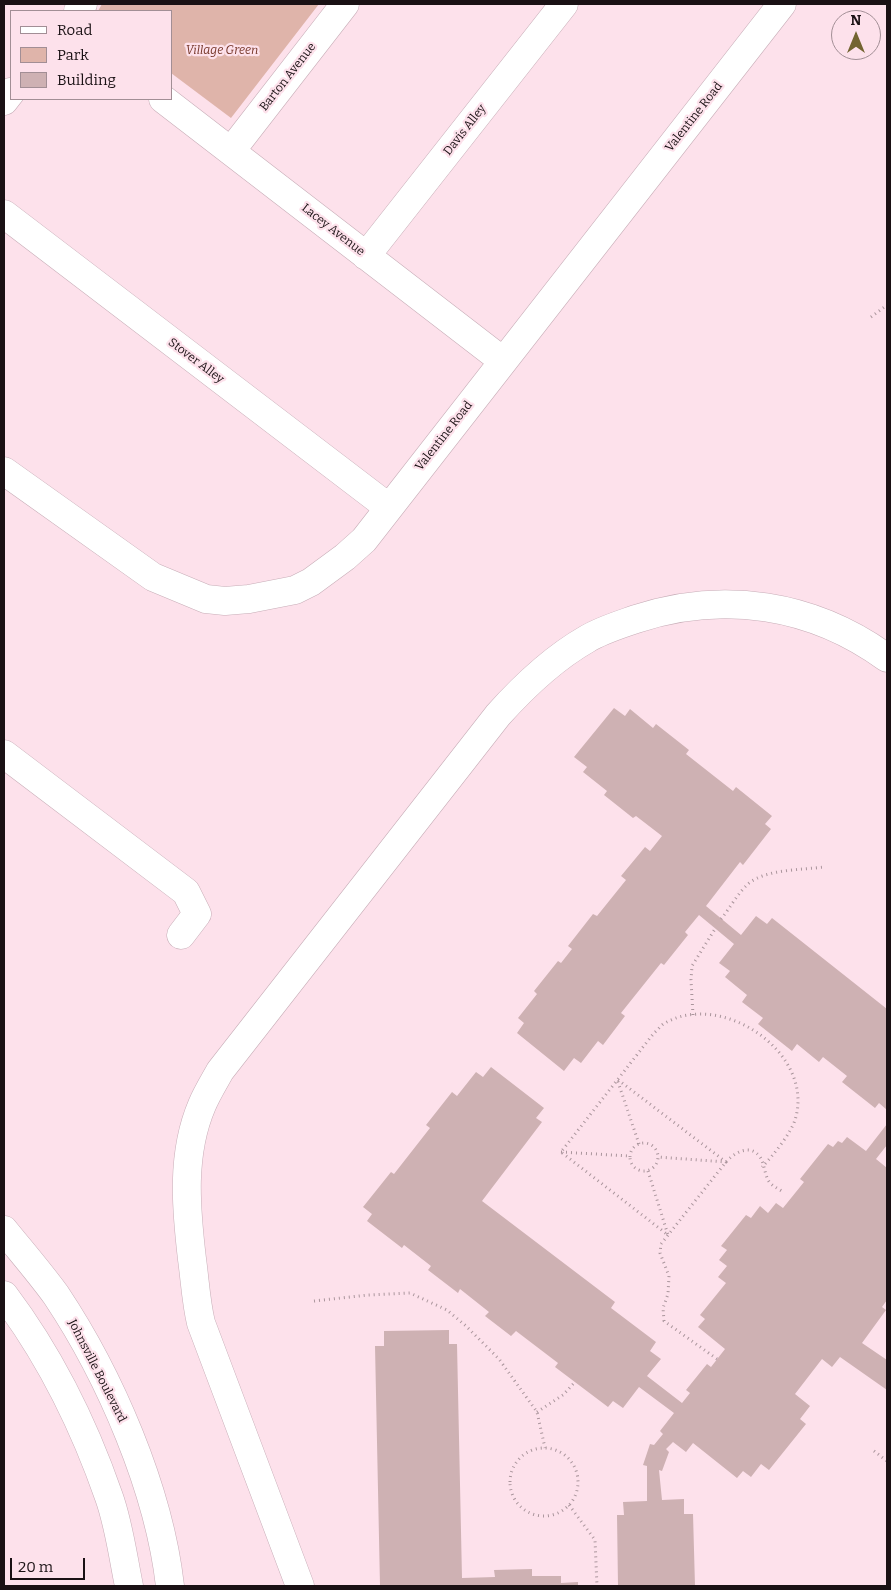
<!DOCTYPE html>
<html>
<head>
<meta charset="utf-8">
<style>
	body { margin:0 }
	#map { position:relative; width:891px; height:1590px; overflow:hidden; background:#fde1eb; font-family:Bitter,serif }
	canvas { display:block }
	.frame { position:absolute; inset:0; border:5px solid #1a1114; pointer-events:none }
	.legend { position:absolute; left:10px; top:10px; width:162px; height:90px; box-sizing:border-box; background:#fde1eb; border:1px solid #a28e95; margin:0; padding:6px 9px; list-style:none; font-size:15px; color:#1a1114 }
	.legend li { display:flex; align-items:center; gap:10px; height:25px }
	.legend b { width:25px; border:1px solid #a28e95 }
	.north { position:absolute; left:831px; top:10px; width:50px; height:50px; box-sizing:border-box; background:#fde1eb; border:1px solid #a28e95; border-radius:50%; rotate:0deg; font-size:14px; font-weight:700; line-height:20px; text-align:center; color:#1a1114 }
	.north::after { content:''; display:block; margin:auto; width:18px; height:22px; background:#736431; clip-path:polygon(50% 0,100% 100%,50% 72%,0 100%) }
	.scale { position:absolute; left:10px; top:1558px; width:75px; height:22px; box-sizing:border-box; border:2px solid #1a1114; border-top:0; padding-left:6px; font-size:15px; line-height:18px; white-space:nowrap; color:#1a1114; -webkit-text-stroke:4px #fde1eb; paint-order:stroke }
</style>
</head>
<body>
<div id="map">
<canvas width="891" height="1590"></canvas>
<div class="frame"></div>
<ul class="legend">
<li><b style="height:6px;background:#fff"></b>Road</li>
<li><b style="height:14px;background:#dfb4aa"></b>Park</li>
<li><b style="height:14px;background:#ceb1b3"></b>Building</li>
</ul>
<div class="north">N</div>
<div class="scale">20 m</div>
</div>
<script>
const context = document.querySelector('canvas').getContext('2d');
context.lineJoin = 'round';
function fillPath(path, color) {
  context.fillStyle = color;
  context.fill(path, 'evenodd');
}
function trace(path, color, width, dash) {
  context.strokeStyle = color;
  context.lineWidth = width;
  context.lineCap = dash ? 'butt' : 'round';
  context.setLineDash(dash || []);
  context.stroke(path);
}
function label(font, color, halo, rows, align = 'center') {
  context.font = font + ' Bitter,serif';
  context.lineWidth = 4.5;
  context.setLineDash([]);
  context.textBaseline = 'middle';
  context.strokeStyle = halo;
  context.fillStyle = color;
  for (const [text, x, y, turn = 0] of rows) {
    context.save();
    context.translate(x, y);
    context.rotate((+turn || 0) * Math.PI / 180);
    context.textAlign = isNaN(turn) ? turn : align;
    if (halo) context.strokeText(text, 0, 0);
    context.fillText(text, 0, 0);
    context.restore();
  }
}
fillPath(new Path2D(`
	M 102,4 L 319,4 L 231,118 L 171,73 L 171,11 L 98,11 Z`), '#dfb4aa');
fillPath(new Path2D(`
	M 614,708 L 625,716 L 630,709 L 653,728 L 656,724 L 689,750 L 686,754 L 733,791 L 736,787 L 772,816 L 765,824 L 771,829 L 743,865 L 740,862 L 706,906 L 741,935 L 756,916 L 767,924 L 772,918 L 887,1009 L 887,1110 L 879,1103 L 875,1108 L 842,1082 L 847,1076 L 823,1057 L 819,1062 L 797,1044 L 792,1051 L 758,1024 L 763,1018 L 742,1002 L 747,995 L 725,977 L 730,971 L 719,963 L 734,944 L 699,915 L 685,932 L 688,935 L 664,965 L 661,963 L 621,1013 L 625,1016 L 603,1045 L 598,1041 L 581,1063 L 574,1058 L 564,1071 L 517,1033 L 524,1023 L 518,1018 L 537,994 L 534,991 L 558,961 L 561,963 L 572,949 L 568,946 L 593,914 L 597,916 L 626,880 L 621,876 L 645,847 L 650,851 L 662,836 L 636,816 L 633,818 L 604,795 L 607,791 L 583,772 L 587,767 L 574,757 Z
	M 491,1067 L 544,1108 L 536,1118 L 542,1122 L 482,1201 L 615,1302 L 611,1308 L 656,1342 L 650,1351 L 661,1359 L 647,1376 L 682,1403 L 690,1393 L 686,1390 L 707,1364 L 711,1367 L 725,1349 L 698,1327 L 705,1319 L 700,1315 L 726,1283 L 718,1277 L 727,1266 L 719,1260 L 727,1250 L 721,1246 L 746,1215 L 751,1218 L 760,1206 L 768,1213 L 776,1203 L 783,1208 L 804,1182 L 800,1179 L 828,1144 L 833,1147 L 838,1141 L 842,1143 L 847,1137 L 866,1151 L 887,1124 L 887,1145 L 876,1159 L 887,1168 L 887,1300 L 882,1307 L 886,1310 L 862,1343 L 887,1360 L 887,1390 L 840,1357 L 832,1367 L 822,1359 L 795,1394 L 810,1406 L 800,1419 L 806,1424 L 769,1470 L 761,1464 L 751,1477 L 743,1471 L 737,1478 L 693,1443 L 686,1452 L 673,1442 L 666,1449 L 669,1452 L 662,1471 L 659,1470 L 662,1500 L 684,1499 L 684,1514 L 693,1514 L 695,1586 L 618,1586 L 617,1515 L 624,1515 L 623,1502 L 647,1501 L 647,1466 L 643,1465 L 650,1444 L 654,1445 L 663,1434 L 660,1431 L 674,1413 L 639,1387 L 623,1408 L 613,1401 L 608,1407 L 555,1367 L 558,1363 L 516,1331 L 511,1336 L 485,1316 L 489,1312 L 460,1289 L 458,1293 L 428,1270 L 431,1266 L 404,1245 L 402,1248 L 367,1221 L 372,1214 L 363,1207 L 391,1172 L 394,1174 L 430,1128 L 426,1125 L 452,1092 L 457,1096 L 476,1072 L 483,1077 Z
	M 449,1330 L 449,1344 L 457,1344 L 462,1578 L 495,1577 L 494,1570 L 532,1569 L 532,1576 L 561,1576 L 561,1583 L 578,1582 L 578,1586 L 380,1586 L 375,1346 L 384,1346 L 384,1331 Z`), '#ceb1b3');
const minor = new Path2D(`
	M 78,11 L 83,4
	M 163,99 L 503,361
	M 4,101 L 11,92
	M 231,151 L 345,4
	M 4,214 L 388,507
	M 366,256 L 564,4
	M 4,471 L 153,577 L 206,599 L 225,601 L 249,599 L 295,590 L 311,582 L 345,557 L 364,540 L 782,4
	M 4,754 L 186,892 L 197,914 L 181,935
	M 4,1230 C 21,1251 40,1273 56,1295 C 110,1376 159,1489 170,1586
	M 4,1295 C 50,1356 84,1425 109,1497 C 119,1525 123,1557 129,1586
	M 300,1586 L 201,1323 C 196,1302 195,1281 192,1259 C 186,1208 181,1154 202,1105 C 207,1093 214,1082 220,1071 L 498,715 C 524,686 552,659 587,639 C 602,630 619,625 636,619 C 723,590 813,604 887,658`);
trace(minor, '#c7adb7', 29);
trace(new Path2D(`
	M 871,317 L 887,305
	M 721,919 C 730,908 738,893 748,884 C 765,869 802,870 824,867
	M 693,1015 L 691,980 L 692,966 L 715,929
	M630 1157a14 14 0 1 1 28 0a14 14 0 1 1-28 0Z
	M 639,1144 L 617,1079 L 726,1162 L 658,1157
	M 561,1152 L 629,1156
	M 648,1171 L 668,1235 L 561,1152 L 654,1033 C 658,1030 661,1025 665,1023 C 723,990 816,1054 795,1120 C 791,1133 772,1157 762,1167
	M 314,1301 L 368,1295 L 410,1293 L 447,1310 L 466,1326 L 499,1359 L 537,1412 L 545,1448
	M 717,1359 L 664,1321 L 663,1308 L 668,1294 L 669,1276 L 660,1253 L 661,1244 L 726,1162 C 734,1153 750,1143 760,1157 C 765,1164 764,1175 770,1183 C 774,1187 779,1189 783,1192
	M 537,1412 L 563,1395 L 575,1382
	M510 1482a34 34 0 1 1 68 0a34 34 0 1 1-68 0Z
	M 874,1451 L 887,1461
	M 569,1505 L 595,1540 L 597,1586`), '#aa959c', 3, [1, 4]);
trace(minor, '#fff', 28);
label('italic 12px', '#743426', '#fde1eb', [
	["Village Green",222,51]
]);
label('12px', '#1a1114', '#fde1eb', [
	["Barton Avenue",288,77,-52],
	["Valentine Road",694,117,-52],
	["Davis Alley",465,130,-52],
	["Lacey Avenue",333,230,38],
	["Stover Alley",196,361,37],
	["Valentine Road",444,436,-52],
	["Johnsville Boulevard",97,1371,63]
]);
</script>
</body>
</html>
